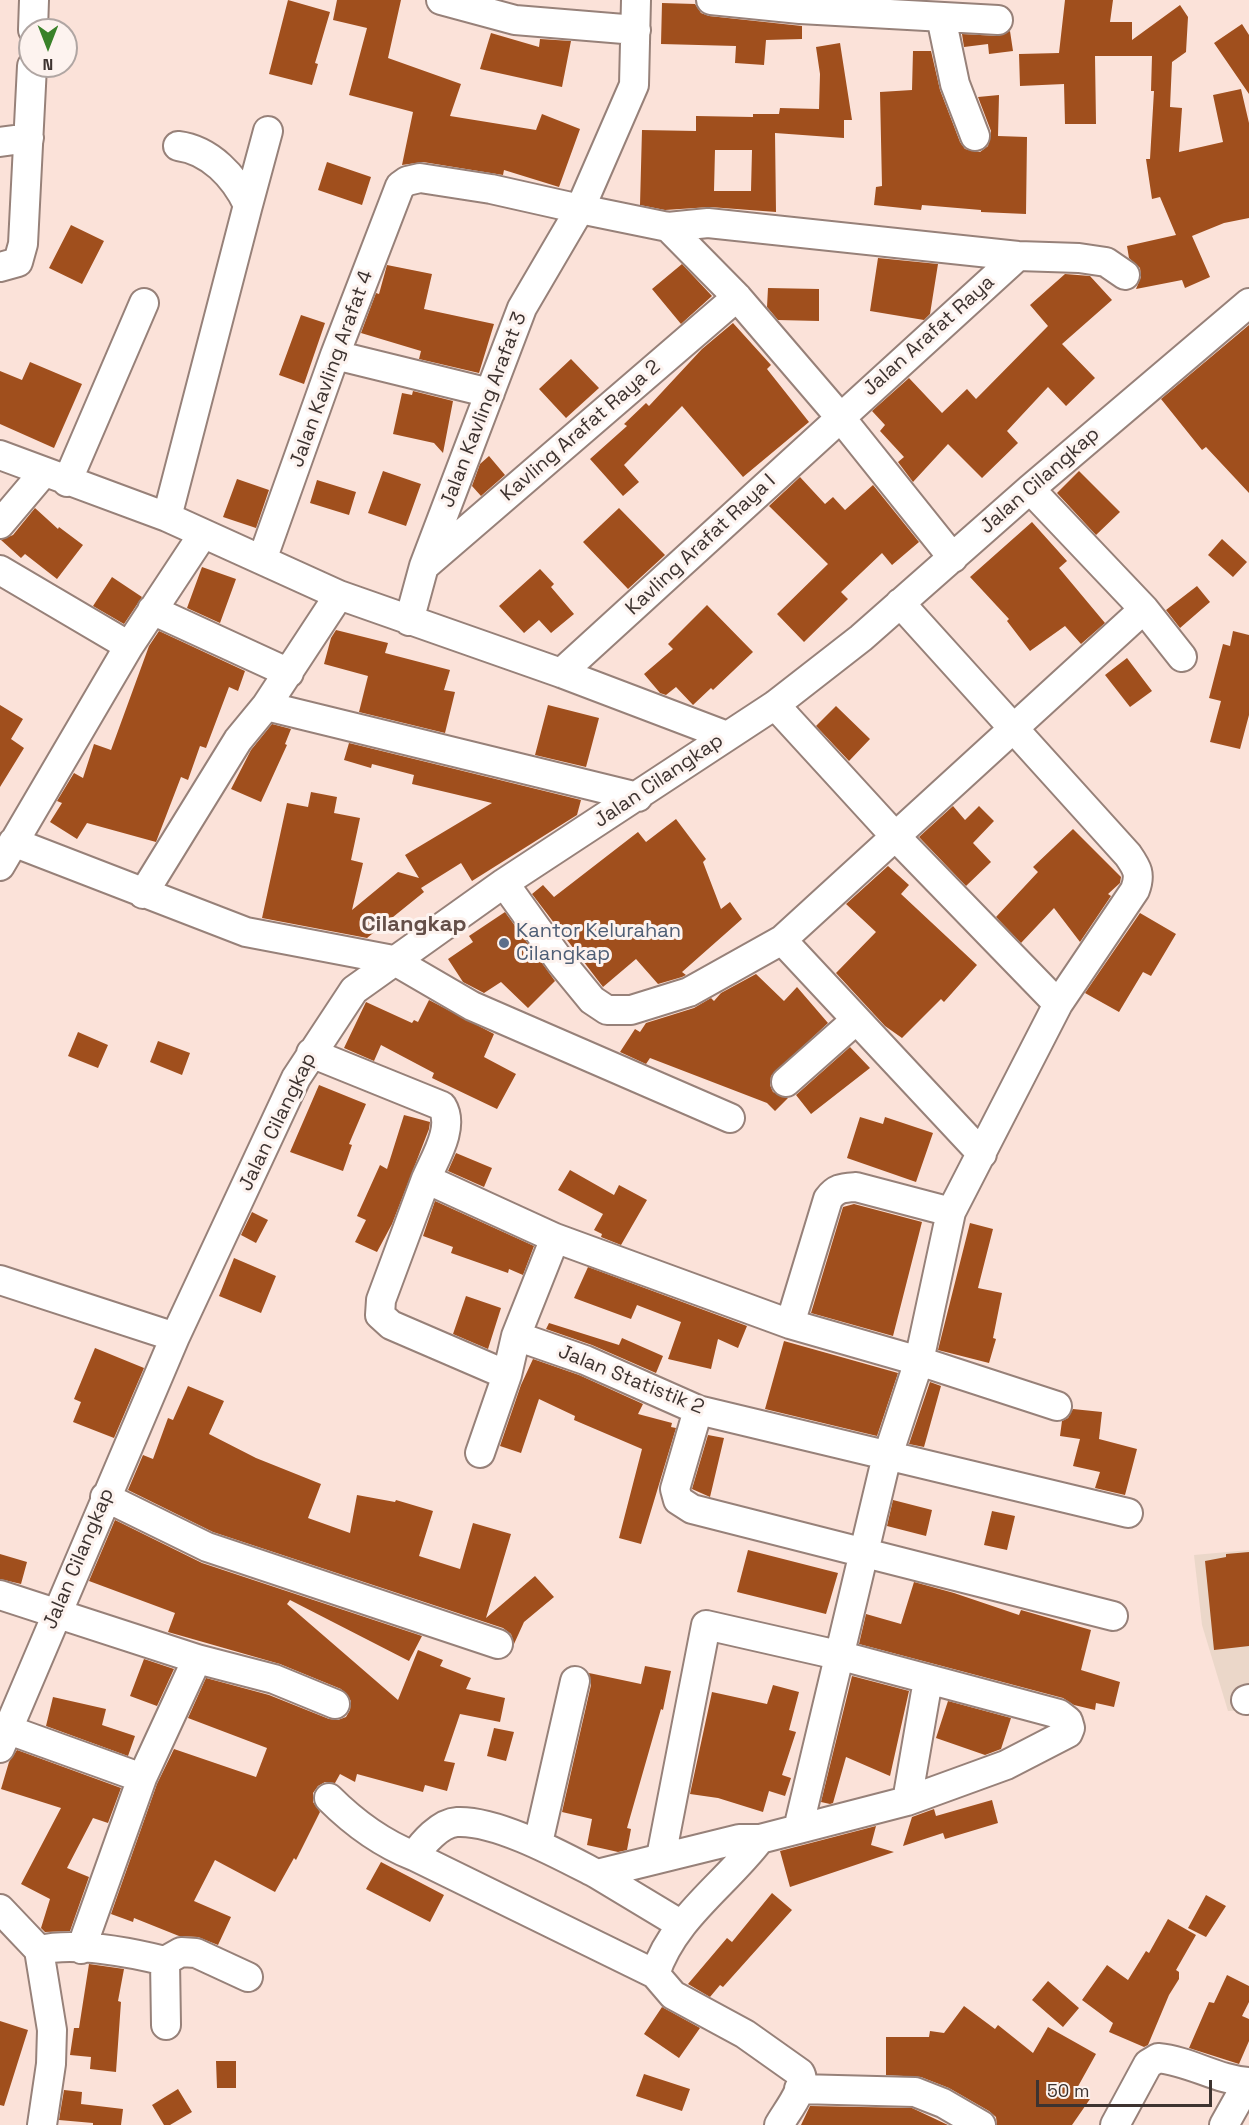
<!DOCTYPE html>
<html>
<head>
<meta charset="utf-8">
<style>
	body { margin:0 }
	#map { position:relative; width:1249px; height:2125px; overflow:hidden; background:#fbe2d9; font-family:"Space Grotesk",sans-serif }
	canvas { display:block }
	.north { position:absolute; left:18px; top:18px; width:60px; height:60px; box-sizing:border-box; background:#fdf3ef; border:2px solid #b0a6a3; border-radius:50%; rotate:180deg; font-size:16px; font-weight:700; line-height:24px; text-align:center; color:#3d3330 }
	.north::after { content:''; display:block; margin:auto; width:21px; height:27px; background:#398229; clip-path:polygon(50% 0,100% 100%,50% 72%,0 100%) }
	.scale { position:absolute; left:1036px; top:2080px; width:176px; height:27px; box-sizing:border-box; border:3px solid #3d3330; border-top:0; padding-left:8px; font-size:18px; line-height:21px; white-space:nowrap; color:#3d3330; -webkit-text-stroke:4px #fdf3ef; paint-order:stroke }
</style>
</head>
<body>
<div id="map">
<canvas width="1249" height="2125"></canvas>
<div class="north">N</div>
<div class="scale">50 m</div>
</div>
<script>
const context = document.querySelector('canvas').getContext('2d');
context.lineJoin = 'round';
function fillPath(path, color) {
  context.fillStyle = color;
  context.fill(path, 'evenodd');
}
function trace(path, color, width, dash) {
  context.strokeStyle = color;
  context.lineWidth = width;
  context.lineCap = dash ? 'butt' : 'round';
  context.setLineDash(dash || []);
  context.stroke(path);
}
function label(font, color, halo, rows, align = 'center') {
  context.font = font + ' "Space Grotesk",sans-serif';
  context.lineWidth = 6;
  context.setLineDash([]);
  context.textBaseline = 'middle';
  context.strokeStyle = halo;
  context.fillStyle = color;
  for (const [text, x, y, turn = 0] of rows) {
    context.save();
    context.translate(x, y);
    context.rotate((+turn || 0) * Math.PI / 180);
    context.textAlign = isNaN(turn) ? turn : align;
    if (halo) context.strokeText(text, 0, 0);
    context.fillText(text, 0, 0);
    context.restore();
  }
}
fillPath(new Path2D(`
	M 1249,1550 L 1249,1710 L 1228,1711 L 1202,1625 L 1194,1555 Z`), '#ebd7c9');
fillPath(new Path2D(`
	M 288,0 L 330,12 L 315,63 L 318,64 L 312,85 L 269,74 Z
	M 337,0 L 401,0 L 388,58 L 461,84 L 450,116 L 536,130 L 542,114 L 580,129 L 559,187 L 504,170 L 503,175 L 423,162 L 402,165 L 413,112 L 349,95 L 367,28 L 333,20 Z
	M 1065,0 L 1113,0 L 1110,22 L 1132,22 L 1132,40 L 1180,5 L 1188,17 L 1186,52 L 1172,62 L 1170,107 L 1182,108 L 1179,152 L 1223,142 L 1213,95 L 1241,89 L 1249,123 L 1249,218 L 1224,223 L 1192,236 L 1210,277 L 1185,288 L 1182,280 L 1136,289 L 1141,277 L 1140,268 L 1129,258 L 1127,246 L 1176,235 L 1160,197 L 1152,199 L 1146,159 L 1150,159 L 1154,91 L 1151,91 L 1152,56 L 1095,56 L 1096,124 L 1065,124 L 1064,84 L 1020,86 L 1019,54 L 1059,53 Z
	M 662,3 L 695,4 L 701,13 L 709,16 L 802,26 L 802,39 L 766,40 L 764,65 L 735,63 L 736,46 L 661,44 Z
	M 1242,24 L 1249,35 L 1249,94 L 1214,43 Z
	M 1010,31 L 1013,51 L 989,54 L 988,44 L 964,47 L 962,34 L 998,36 Z
	M 491,33 L 539,47 L 540,39 L 571,41 L 562,87 L 480,69 Z
	M 840,43 L 852,120 L 844,120 L 844,138 L 775,133 L 776,212 L 710,207 L 665,210 L 640,205 L 642,130 L 696,131 L 696,116 L 753,117 L 753,114 L 779,114 L 780,108 L 819,109 L 820,74 L 816,47 ZM 715,150 L 752,150 L 751,191 L 714,191 Z
	M 913,51 L 931,51 L 940,90 L 960,142 L 965,149 L 980,152 L 988,146 L 991,131 L 978,97 L 999,95 L 998,136 L 1027,137 L 1026,214 L 981,212 L 981,210 L 922,205 L 921,210 L 874,205 L 876,187 L 882,186 L 880,92 L 912,90 Z
	M 327,162 L 371,177 L 362,205 L 318,190 Z
	M 71,225 L 104,241 L 82,284 L 49,268 Z
	M 878,258 L 938,264 L 930,314 L 924,320 L 870,311 Z
	M 682,264 L 712,296 L 681,324 L 652,289 Z
	M 387,265 L 432,274 L 424,309 L 494,324 L 479,373 L 419,359 L 421,351 L 361,333 L 376,293 L 379,294 Z
	M 1065,274 L 1090,276 L 1112,300 L 1062,344 L 1095,378 L 1066,406 L 1048,387 L 1007,431 L 1018,443 L 982,478 L 948,444 L 913,482 L 898,462 L 904,457 L 880,431 L 885,425 L 872,411 L 909,378 L 942,413 L 967,389 L 976,399 L 1048,326 L 1030,305 Z
	M 768,288 L 819,289 L 819,321 L 778,320 L 767,307 Z
	M 301,315 L 325,323 L 304,384 L 279,375 Z
	M 733,323 L 771,365 L 767,369 L 809,422 L 743,477 L 682,406 L 624,465 L 639,482 L 623,496 L 590,459 L 627,426 L 624,424 L 646,403 L 649,406 L 702,349 Z
	M 1249,325 L 1249,493 L 1206,447 L 1202,450 L 1161,399 Z
	M 571,359 L 599,388 L 566,418 L 539,389 Z
	M 30,362 L 82,384 L 54,448 L 0,424 L 0,371 L 22,380 Z
	M 413,391 L 453,401 L 443,453 L 434,443 L 393,434 L 402,393 L 412,395 Z
	M 489,456 L 505,475 L 481,496 L 472,486 L 480,464 Z
	M 383,471 L 421,484 L 406,526 L 368,513 Z
	M 1079,471 L 1120,512 L 1096,535 L 1057,493 Z
	M 800,477 L 825,504 L 833,497 L 845,510 L 873,485 L 919,542 L 892,565 L 882,553 L 841,592 L 848,599 L 804,642 L 777,614 L 828,564 L 769,506 Z
	M 237,479 L 269,490 L 256,528 L 223,517 Z
	M 317,480 L 356,492 L 349,515 L 310,503 Z
	M 35,508 L 58,529 L 59,527 L 83,545 L 57,579 L 25,554 L 21,558 L 1,540 L 13,535 Z
	M 619,508 L 665,555 L 628,589 L 583,542 Z
	M 1032,522 L 1067,561 L 1059,568 L 1105,623 L 1081,644 L 1065,626 L 1030,651 L 1007,621 L 1009,619 L 970,577 Z
	M 1222,539 L 1247,562 L 1233,577 L 1208,555 Z
	M 202,567 L 236,579 L 220,623 L 187,608 Z
	M 540,569 L 554,584 L 551,587 L 574,614 L 551,633 L 539,620 L 524,633 L 499,606 Z
	M 112,577 L 142,597 L 124,624 L 93,606 Z
	M 1197,586 L 1210,602 L 1180,628 L 1166,610 Z
	M 707,605 L 753,652 L 713,690 L 711,688 L 693,705 L 676,687 L 666,695 L 660,693 L 644,674 L 673,649 L 668,644 Z
	M 336,630 L 388,643 L 385,653 L 450,670 L 444,690 L 455,692 L 445,733 L 359,712 L 368,676 L 324,664 L 331,638 Z
	M 159,631 L 245,671 L 238,691 L 229,687 L 206,748 L 200,746 L 188,780 L 181,777 L 156,842 L 87,823 L 77,839 L 50,822 L 62,803 L 57,801 L 74,773 L 83,778 L 94,744 L 111,750 L 149,646 Z
	M 1233,631 L 1249,635 L 1249,715 L 1240,749 L 1210,742 L 1221,701 L 1209,698 L 1223,644 L 1230,646 Z
	M 1127,658 L 1152,691 L 1130,707 L 1105,675 Z
	M 0,705 L 23,719 L 11,739 L 24,748 L 0,787 Z
	M 548,705 L 599,718 L 586,767 L 535,755 Z
	M 836,706 L 870,739 L 849,761 L 816,726 Z
	M 272,724 L 291,729 L 285,744 L 287,745 L 261,802 L 231,789 L 251,750 Z
	M 349,743 L 581,800 L 577,815 L 472,881 L 461,863 L 421,888 L 424,892 L 367,938 L 262,918 L 287,803 L 308,807 L 311,792 L 337,797 L 334,813 L 360,818 L 351,860 L 363,863 L 352,910 L 398,872 L 419,878 L 405,855 L 492,803 L 412,784 L 414,775 L 372,764 L 371,768 L 344,760 Z
	M 953,806 L 965,820 L 979,806 L 994,821 L 973,843 L 991,862 L 966,886 L 919,837 Z
	M 676,819 L 706,859 L 703,862 L 721,909 L 730,902 L 742,919 L 682,972 L 686,975 L 682,977 L 658,984 L 636,959 L 603,987 L 532,894 L 543,885 L 554,897 L 638,832 L 646,842 Z
	M 1073,829 L 1121,877 L 1120,883 L 1108,894 L 1111,896 L 1080,942 L 1054,908 L 1021,943 L 996,917 L 1038,872 L 1033,867 Z
	M 888,866 L 909,885 L 901,894 L 977,965 L 944,1002 L 941,999 L 902,1038 L 885,1026 L 836,973 L 876,932 L 846,904 Z
	M 505,912 L 555,981 L 528,1008 L 501,982 L 484,993 L 463,982 L 448,959 L 473,942 L 469,936 Z
	M 1140,913 L 1176,934 L 1151,976 L 1143,972 L 1119,1012 L 1085,993 Z
	M 756,974 L 784,1001 L 797,987 L 828,1023 L 771,1076 L 770,1085 L 773,1092 L 788,1098 L 775,1111 L 767,1103 L 650,1058 L 646,1064 L 620,1052 L 635,1029 L 640,1032 L 646,1023 L 694,1008 L 711,998 L 714,1001 L 721,993 Z
	M 429,1000 L 494,1034 L 484,1057 L 516,1074 L 497,1109 L 432,1078 L 434,1073 L 381,1045 L 374,1061 L 344,1048 L 366,1002 L 412,1023 L 414,1020 L 418,1022 Z
	M 78,1032 L 108,1045 L 98,1068 L 68,1056 Z
	M 158,1041 L 190,1053 L 182,1075 L 150,1062 Z
	M 850,1047 L 870,1068 L 811,1114 L 796,1095 Z
	M 319,1085 L 366,1104 L 349,1144 L 352,1145 L 343,1171 L 290,1152 Z
	M 404,1115 L 430,1122 L 429,1129 L 392,1224 L 377,1252 L 355,1242 L 366,1220 L 357,1216 L 380,1165 L 387,1169 Z
	M 860,1117 L 883,1124 L 885,1117 L 933,1133 L 916,1182 L 847,1158 Z
	M 456,1153 L 492,1168 L 484,1187 L 448,1171 Z
	M 570,1170 L 614,1195 L 619,1185 L 647,1200 L 621,1245 L 601,1237 L 602,1234 L 594,1230 L 603,1214 L 558,1190 Z
	M 435,1201 L 534,1246 L 523,1275 L 509,1269 L 508,1273 L 451,1253 L 453,1247 L 423,1236 Z
	M 854,1204 L 922,1222 L 893,1336 L 811,1313 L 843,1207 Z
	M 252,1212 L 268,1220 L 256,1243 L 241,1235 Z
	M 970,1223 L 993,1229 L 978,1288 L 1002,1293 L 993,1338 L 996,1339 L 989,1363 L 938,1350 Z
	M 234,1258 L 276,1276 L 261,1313 L 219,1296 Z
	M 588,1267 L 747,1326 L 738,1348 L 718,1339 L 711,1369 L 668,1359 L 681,1322 L 637,1305 L 631,1319 L 574,1298 Z
	M 466,1296 L 501,1308 L 488,1349 L 453,1334 Z
	M 549,1323 L 619,1345 L 622,1338 L 663,1356 L 656,1373 L 592,1345 L 546,1329 Z
	M 784,1341 L 898,1373 L 877,1436 L 765,1409 Z
	M 95,1348 L 144,1368 L 114,1438 L 73,1422 L 81,1402 L 74,1399 Z
	M 533,1359 L 579,1375 L 643,1404 L 638,1414 L 672,1423 L 671,1427 L 676,1428 L 641,1544 L 619,1538 L 642,1449 L 574,1420 L 575,1416 L 539,1399 L 521,1453 L 500,1446 L 521,1385 Z
	M 930,1382 L 941,1386 L 924,1447 L 909,1444 Z
	M 188,1386 L 224,1401 L 209,1434 L 256,1458 L 321,1484 L 308,1518 L 350,1533 L 357,1495 L 395,1502 L 396,1500 L 433,1511 L 419,1556 L 460,1569 L 473,1523 L 511,1534 L 486,1618 L 535,1576 L 554,1597 L 524,1622 L 514,1644 L 511,1634 L 503,1628 L 213,1532 L 128,1490 L 143,1455 L 153,1459 L 168,1418 L 173,1420 Z
	M 1073,1409 L 1102,1412 L 1099,1439 L 1137,1449 L 1125,1495 L 1095,1488 L 1100,1472 L 1073,1466 L 1080,1439 L 1060,1436 L 1062,1421 L 1068,1418 Z
	M 708,1435 L 724,1438 L 710,1497 L 692,1489 Z
	M 893,1500 L 932,1510 L 926,1536 L 887,1526 Z
	M 992,1511 L 1015,1516 L 1007,1550 L 984,1545 Z
	M 115,1520 L 202,1563 L 422,1636 L 409,1661 L 290,1600 L 287,1604 L 398,1700 L 418,1650 L 443,1660 L 440,1666 L 471,1678 L 466,1689 L 505,1698 L 500,1722 L 460,1714 L 444,1761 L 455,1763 L 447,1791 L 425,1785 L 423,1792 L 357,1774 L 355,1782 L 340,1774 L 335,1783 L 325,1782 L 318,1786 L 313,1793 L 313,1802 L 320,1812 L 296,1860 L 294,1858 L 275,1892 L 215,1860 L 194,1901 L 231,1917 L 218,1945 L 198,1937 L 179,1936 L 134,1918 L 133,1922 L 111,1914 L 157,1784 L 174,1749 L 256,1777 L 267,1748 L 188,1718 L 206,1678 L 269,1695 L 329,1719 L 338,1720 L 346,1717 L 350,1710 L 351,1701 L 341,1689 L 280,1664 L 168,1632 L 175,1613 L 89,1581 Z
	M 748,1550 L 838,1573 L 826,1614 L 737,1592 Z
	M 1249,1552 L 1249,1646 L 1214,1650 L 1205,1561 L 1226,1557 L 1226,1554 Z
	M 0,1554 L 27,1562 L 21,1584 L 0,1579 Z
	M 914,1582 L 954,1593 L 1019,1615 L 1021,1610 L 1091,1630 L 1081,1670 L 1120,1682 L 1114,1707 L 1096,1703 L 1095,1710 L 1074,1705 L 1063,1698 L 859,1644 L 866,1614 L 901,1624 Z
	M 144,1659 L 174,1669 L 157,1706 L 130,1696 Z
	M 645,1666 L 671,1671 L 663,1710 L 661,1709 L 627,1828 L 631,1829 L 627,1850 L 618,1852 L 587,1845 L 592,1819 L 562,1812 L 591,1685 L 589,1673 L 641,1684 Z
	M 852,1676 L 909,1691 L 890,1776 L 846,1757 L 833,1803 L 830,1804 L 821,1802 Z
	M 773,1685 L 799,1692 L 789,1730 L 796,1732 L 782,1775 L 791,1778 L 785,1796 L 769,1791 L 763,1812 L 718,1798 L 690,1794 L 712,1692 L 767,1704 Z
	M 53,1697 L 106,1709 L 102,1725 L 135,1736 L 128,1756 L 46,1726 Z
	M 948,1701 L 1011,1718 L 1001,1749 L 985,1755 L 936,1738 Z
	M 494,1728 L 514,1732 L 506,1761 L 487,1756 Z
	M 17,1750 L 121,1788 L 108,1823 L 93,1818 L 67,1868 L 89,1877 L 70,1931 L 45,1932 L 41,1928 L 50,1899 L 21,1884 L 61,1808 L 1,1789 L 9,1762 Z
	M 992,1800 L 998,1823 L 945,1839 L 943,1833 L 903,1846 L 912,1817 L 934,1809 L 936,1816 Z
	M 876,1826 L 871,1845 L 894,1852 L 790,1887 L 780,1851 Z
	M 381,1862 L 444,1895 L 430,1922 L 366,1889 Z
	M 772,1893 L 792,1910 L 723,1987 L 720,1985 L 710,1997 L 688,1984 L 727,1938 L 732,1942 Z
	M 1206,1895 L 1226,1906 L 1206,1937 L 1188,1928 Z
	M 1168,1919 L 1196,1935 L 1176,1970 L 1179,1972 L 1179,1979 L 1169,1995 L 1148,2045 L 1144,2047 L 1109,2032 L 1113,2023 L 1082,2000 L 1107,1965 L 1128,1980 L 1146,1951 L 1149,1953 Z
	M 89,1964 L 124,1969 L 118,2001 L 121,2002 L 116,2072 L 90,2069 L 91,2057 L 70,2055 L 74,2028 L 79,2028 Z
	M 1227,1975 L 1249,1986 L 1249,2002 L 1242,2016 L 1249,2019 L 1249,2041 L 1239,2064 L 1189,2048 L 1209,2002 L 1214,2003 Z
	M 1048,1981 L 1079,2008 L 1063,2027 L 1032,2000 Z
	M 964,2006 L 995,2029 L 998,2025 L 1033,2053 L 1048,2027 L 1096,2054 L 1076,2090 L 1090,2099 L 1072,2125 L 997,2125 L 996,2117 L 989,2111 L 949,2088 L 921,2077 L 886,2075 L 886,2037 L 929,2037 L 930,2031 L 944,2033 Z
	M 662,2007 L 700,2028 L 679,2058 L 644,2034 Z
	M 0,2021 L 28,2030 L 4,2106 L 0,2105 Z
	M 216,2061 L 236,2061 L 236,2088 L 217,2088 Z
	M 644,2074 L 690,2089 L 682,2111 L 636,2096 Z
	M 178,2089 L 192,2112 L 170,2125 L 164,2125 L 152,2105 Z
	M 64,2090 L 82,2092 L 81,2104 L 123,2109 L 121,2125 L 93,2125 L 93,2123 L 59,2120 Z
	M 810,2106 L 912,2108 L 948,2125 L 801,2125 Z`), '#a04f1d');
const minor = new Path2D(`
	M 441,0 L 515,20 L 636,30
	M 636,0 L 634,85 L 580,209 L 668,227 L 737,297 L 840,417 L 953,558
	M 711,0 L 800,9 L 998,20
	M 941,17 L 955,84 L 975,136
	M 33,30 L 34,0
	M 0,142 L 29,138
	M 248,205 L 268,131
	M 668,227 L 708,223 L 1018,256 L 1079,258 L 1106,262 L 1125,275
	M 0,267 L 18,262 L 23,244 L 32,66
	M 335,355 L 490,393
	M 0,455 L 167,517 L 339,595 L 561,673 L 727,736
	M 67,482 L 144,303
	M 1030,489 L 1144,609 L 1182,657
	M 167,517 L 248,205 C 235,177 210,150 178,146
	M 0,524 L 44,472
	M 262,560 L 335,355 L 400,186 L 407,181 L 420,178 L 491,189 L 580,209 L 522,308 L 424,566 L 409,621
	M 427,564 L 737,297
	M 0,570 L 129,646
	M 152,610 L 289,673
	M 561,673 L 1018,256
	M 775,705 L 895,836 L 1058,1004
	M 266,706 L 638,797
	M 13,842 L 246,932 L 393,960 L 472,1006 L 730,1118
	M 0,866 L 129,646 L 203,534
	M 504,883 L 560,961 L 592,1000 L 607,1010 L 631,1010 L 689,992 L 782,940 L 1144,609
	M 143,894 L 238,740 L 266,706 L 339,595
	M 782,940 L 982,1154
	M 311,1053 L 442,1106 C 455,1127 435,1158 426,1179 L 555,1238 L 790,1324 L 919,1361 L 1057,1406
	M 786,1082 L 856,1020
	M 426,1179 L 381,1300 L 380,1315 L 391,1325 L 507,1375
	M 0,1280 L 175,1337
	M 790,1324 L 828,1199 C 836,1188 842,1188 856,1187 L 951,1212
	M 516,1336 L 585,1360 L 698,1410 L 1128,1513
	M 698,1410 L 675,1489 L 678,1500 L 692,1509 L 1113,1616
	M 480,1453 L 507,1375 L 516,1336 L 555,1238
	M 105,1497 L 207,1547 L 498,1644
	M 0,1595 L 197,1659 L 274,1679 L 335,1704
	M 1246,1700 L 1249,1699
	M 9,1730 L 142,1778
	M 0,1748 L 175,1337 L 296,1078 L 354,990 L 504,883 L 775,705 L 861,638 L 1030,489 L 1249,303
	M 329,1798 C 354,1823 381,1843 414,1856
	M 907,1801 L 928,1680
	M 798,1829 L 885,1464 L 919,1361 L 951,1212 L 1058,1004 L 1135,890 C 1141,874 1137,868 1128,855 L 900,603
	M 538,1843 L 575,1681
	M 661,1857 L 706,1625 L 838,1655 L 1059,1714 L 1068,1721 L 1070,1728 L 1068,1733 L 1006,1765 L 907,1801 L 760,1839 L 739,1839 L 597,1874 C 562,1856 497,1820 457,1822 C 440,1823 423,1843 414,1856 L 655,1974 L 673,1995 L 745,2034 L 800,2073 C 808,2086 786,2112 779,2125
	M 597,1874 L 680,1924
	M 0,1909 L 39,1950 L 52,2030 L 51,2064 L 42,2125
	M 81,1949 L 142,1778 L 197,1659
	M 39,1950 C 75,1942 129,1952 165,1961 L 181,1952 L 196,1953 L 248,1977
	M 165,1961 L 166,2025
	M 655,1974 C 674,1917 725,1885 760,1839
	M 799,2089 L 915,2092 L 943,2103 L 981,2125
	M 1115,2125 L 1148,2064 L 1158,2058 C 1190,2061 1217,2080 1249,2082
	M 1224,2125 L 1248,2082`);
trace(minor, '#978179', 32);
trace(minor, '#fff', 28);
for (const [x, y, r, color] of [
	[504,943,6,"#5c6f8a"]
]) {
  const dot = new Path2D();
  dot.arc(x, y, r, 0, 2 * Math.PI);
  context.fillStyle = color;
  context.fill(dot);
  trace(dot, '#fdf3ef', 2);
}
label('20px', '#3d3330', '#fdf3ef', [
	["Jalan Arafat Raya",929,336,-42],
	["Jalan Kavling Arafat 4",332,369,-70],
	["Jalan Kavling Arafat 3",484,410,-69],
	["Kavling Arafat Raya 2",581,431,-41],
	["Jalan Cilangkap",1040,481,-41],
	["Kavling Arafat Raya I",701,545,-43],
	["Jalan Cilangkap",659,781,-34],
	["Jalan Cilangkap",278,1122,-64],
	["Jalan Statistik 2",631,1380,22],
	["Jalan Cilangkap",79,1559,-67]
]);
label('20px', '#4e5e75', '#fdf3ef', [
	["Kantor Kelurahan",516,932],
	["Cilangkap",516,955]
], 'left');
label('bold 22px', '#644f48', '#fdf3ef', [
	["Cilangkap",414,925]
]);
</script>
</body>
</html>
